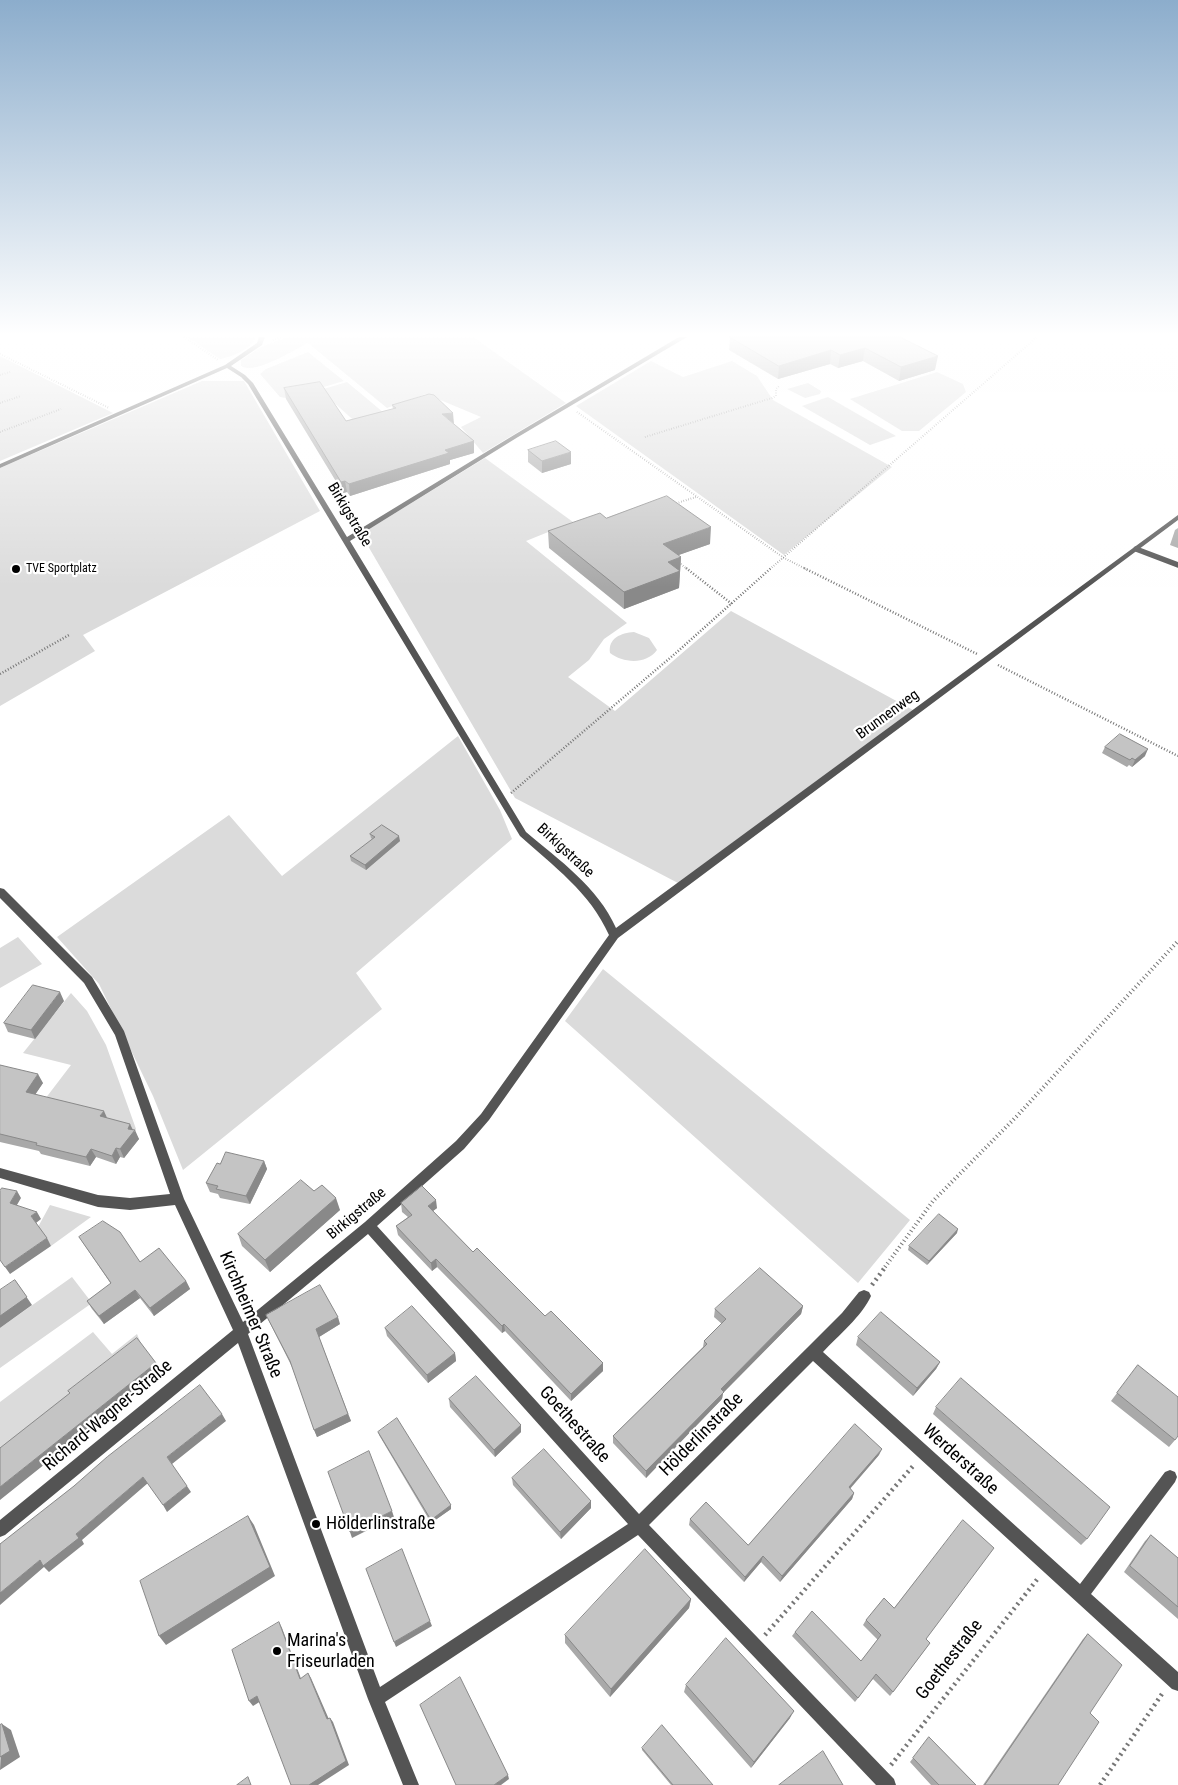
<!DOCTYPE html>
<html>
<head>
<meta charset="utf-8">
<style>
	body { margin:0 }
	canvas { display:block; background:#fff }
</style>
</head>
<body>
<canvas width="1178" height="1785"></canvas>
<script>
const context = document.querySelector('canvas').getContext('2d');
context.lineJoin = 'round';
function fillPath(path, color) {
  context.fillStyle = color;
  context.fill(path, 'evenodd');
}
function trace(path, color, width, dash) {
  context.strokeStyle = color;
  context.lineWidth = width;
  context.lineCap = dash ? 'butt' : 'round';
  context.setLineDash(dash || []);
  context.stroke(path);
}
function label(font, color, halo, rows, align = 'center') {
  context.font = font + ' "Roboto Condensed",sans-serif';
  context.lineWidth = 4.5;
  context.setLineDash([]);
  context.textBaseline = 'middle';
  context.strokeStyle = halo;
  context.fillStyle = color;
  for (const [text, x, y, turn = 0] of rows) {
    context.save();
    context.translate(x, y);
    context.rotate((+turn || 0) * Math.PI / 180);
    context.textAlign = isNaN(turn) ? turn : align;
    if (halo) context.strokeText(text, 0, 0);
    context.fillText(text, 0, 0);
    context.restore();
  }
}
fillPath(new Path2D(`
	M 187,337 L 256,337 C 250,350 233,356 220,359 Z
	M 287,337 L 473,337 L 566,403 L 483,453 L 461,427 L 481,417 L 426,394 L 387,408 L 308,343 C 293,350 256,375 241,366 L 241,360 L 261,347 Z
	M 308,352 L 344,381 L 286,398 L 280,397 L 260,374 L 266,369 Z
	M 0,356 L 113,413 L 0,461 Z
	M 651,361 L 683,377 L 732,361 L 757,376 L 773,400 L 892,467 L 784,555 L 576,406 Z
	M 937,372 L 963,384 L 966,392 L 919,431 L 902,431 L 850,399 Z
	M 202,381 L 244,381 L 320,511 L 83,635 L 95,651 L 0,706 L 0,468 Z
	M 347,382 L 390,418 L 360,426 L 320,390 Z
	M 808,383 L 821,391 L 820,394 L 805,398 L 787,389 Z
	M 828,397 L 896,436 L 870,445 L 802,406 Z
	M 485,458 L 573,522 L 526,541 L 627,623 L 604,639 L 589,660 L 568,677 L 615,711 L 731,611 L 913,710 L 678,883 L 515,798 L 361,534 Z
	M 634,632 L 649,638 L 657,650 C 646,665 623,663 610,653 C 608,638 621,633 634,632 Z
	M 458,736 L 500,810 L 512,839 L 356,973 L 382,1009 L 183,1170 L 153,1096 L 99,984 L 57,937 L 229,815 L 282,876 Z
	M 18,937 L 42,964 L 0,988 L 0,948 Z
	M 603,969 L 910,1220 L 858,1283 L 565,1021 Z
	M 71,993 L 87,1011 L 106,1045 L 136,1129 L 134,1133 L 42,1103 L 71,1065 L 23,1053 Z
	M 50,1205 L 91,1217 L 51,1246 L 38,1227 Z
	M 72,1277 L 92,1303 L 0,1368 L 0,1328 Z
	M 93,1332 L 112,1354 L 137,1334 L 142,1346 L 0,1464 L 0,1402 Z`), '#dbdbdb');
trace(new Path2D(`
	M 184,337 L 218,360
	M 273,340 L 282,337
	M 0,354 L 109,408
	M 0,375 L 10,372
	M 0,403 L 21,396
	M 577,412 L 784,558 L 806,569
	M 0,432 L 61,409
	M 645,437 L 772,398 L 776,396 L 776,389 L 780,385
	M 674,504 L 696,497
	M 677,561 L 687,569
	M 770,569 L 1037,337`), '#767676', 2, [0.5, 2]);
trace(new Path2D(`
	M 686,568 L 732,604
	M 804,568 L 977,654
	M 998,665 L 1178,756
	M 0,674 L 69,635
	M 511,793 L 677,652 L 771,568`), '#767676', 2.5, [1, 2]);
trace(new Path2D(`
	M 885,1267 L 933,1201 L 1017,1116 L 1178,941`), '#767676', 4, [1, 3]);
trace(new Path2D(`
	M 872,1285 L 886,1266
	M 765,1635 L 914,1465
	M 891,1765 L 1039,1577
	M 1100,1785 L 1164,1691`), '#767676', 4.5, [2, 4]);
trace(new Path2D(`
	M 1136,549 L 1178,565`), '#545454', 5.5);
fillPath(new Path2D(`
	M 259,337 L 265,337 L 262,345 L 231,366 L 245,375 L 253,383 L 347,537 L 514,435 L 679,337 L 687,337 L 518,437 L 350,541 L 526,832 C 559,860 598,887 616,928 L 1178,515 L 1178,520 L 618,938 L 489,1120 L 464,1149 L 377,1226 L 639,1514 L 808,1347 L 842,1313 L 859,1292 L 864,1290 L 869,1292 L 871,1296 C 862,1316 838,1336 823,1352 L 1080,1584 L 1165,1472 L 1170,1470 L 1175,1472 L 1177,1477 L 1175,1482 L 1091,1594 L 1178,1672 L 1178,1691 L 1172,1689 L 813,1361 L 649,1525 L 894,1779 L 896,1785 L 876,1785 L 638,1535 L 385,1702 L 419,1785 L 403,1785 L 368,1699 L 238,1343 L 5,1535 L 0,1537 L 0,1520 L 233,1330 L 175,1205 L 130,1210 L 98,1207 L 0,1178 L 0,1168 L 98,1195 L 130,1198 L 170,1194 L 115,1035 L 84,983 L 0,898 L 0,888 L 4,889 L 92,977 L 124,1031 L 184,1199 L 243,1322 L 365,1222 L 456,1141 L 481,1114 L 609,935 C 590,892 553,866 520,836 L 248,384 L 241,377 L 227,368 L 0,468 L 0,464 L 225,365 L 257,343 ZM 368,1234 L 628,1524 L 380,1687 L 248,1334 Z`), '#545454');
fillPath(new Path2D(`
	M 730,337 L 900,337 L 935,370 L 899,381 L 863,361 L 838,368 L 830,364 L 778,379 L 729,350 Z
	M 284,388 L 346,421 L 393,409 L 392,405 L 453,424 L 474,441 L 474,453 L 450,460 L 450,464 L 350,496 L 347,492 L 343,493 L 286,399 Z
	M 528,450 L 571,464 L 542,473 L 528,462 Z
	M 606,518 L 710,544 L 678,555 L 681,557 L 679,588 L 624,609 L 549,548 L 548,531 Z
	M 1178,528 L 1178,548 L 1170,545 L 1175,530 Z
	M 1105,747 L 1145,756 L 1132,767 L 1129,765 L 1127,767 L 1102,753 Z
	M 370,834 L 400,841 L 366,870 L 351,861 L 350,856 L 373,840 L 371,838 Z
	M 64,1001 L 35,1039 L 8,1032 L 4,1023 Z
	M 0,1065 L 43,1083 L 35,1094 L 107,1118 L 133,1130 L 139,1139 L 124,1158 L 120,1157 L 116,1164 L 96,1157 L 90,1166 L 41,1154 L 39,1151 L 0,1142 Z
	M 264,1161 L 267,1169 L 250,1204 L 220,1198 L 218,1194 L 210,1192 L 206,1183 L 220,1164 Z
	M 314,1191 L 340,1210 L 270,1272 L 242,1246 L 238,1234 Z
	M 401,1203 L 437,1208 L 433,1211 L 473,1252 L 545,1316 L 603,1363 L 603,1371 L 571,1401 L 505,1331 L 502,1333 L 437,1267 L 432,1271 L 398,1235 L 396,1226 L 408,1217 L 402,1212 Z
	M 957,1233 L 927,1265 L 908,1250 L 909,1246 Z
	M 79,1237 L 140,1262 L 186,1281 L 190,1289 L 154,1316 L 140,1298 L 104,1324 L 92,1309 L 87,1301 L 111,1284 Z
	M 803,1306 L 801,1314 L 723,1393 L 722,1399 L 646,1478 L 613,1443 L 613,1436 L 703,1347 L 704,1341 L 722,1324 L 714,1317 L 715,1309 Z
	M 266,1315 L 340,1324 L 319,1337 L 351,1421 L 317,1437 L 292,1367 Z
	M 385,1328 L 455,1353 L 456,1361 L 428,1383 L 387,1336 Z
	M 858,1337 L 940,1362 L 936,1369 L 913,1396 L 856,1345 Z
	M 1138,1365 L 1175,1440 L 1169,1447 L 1111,1401 Z
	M 449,1399 L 521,1425 L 521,1432 L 495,1457 L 450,1407 Z
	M 936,1407 L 1087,1539 L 1081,1545 L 933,1414 Z
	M 378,1432 L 451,1505 L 451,1509 L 431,1523 L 379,1435 Z
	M 879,1455 L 850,1489 L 854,1493 L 852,1499 L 780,1582 L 761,1562 L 744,1582 L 689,1525 L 690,1519 L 748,1545 Z
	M 512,1478 L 591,1501 L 591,1508 L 561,1539 L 513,1485 Z
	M 1151,1535 L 1178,1558 L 1178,1619 L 1124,1572 L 1145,1541 Z
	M 691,1599 L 689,1608 L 610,1697 L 565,1643 L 565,1635 Z
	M 866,1620 L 926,1639 L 930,1643 L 890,1696 L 873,1679 L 855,1702 L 792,1636 L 795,1632 L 861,1661 L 878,1640 L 863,1625 Z
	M 1088,1634 L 1090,1713 L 1058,1785 L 983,1785 L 1083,1639 Z
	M 686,1685 L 790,1718 L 751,1768 L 684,1692 Z
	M 929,1737 L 976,1785 L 931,1785 L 910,1762 Z
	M 642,1748 L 713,1785 L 671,1785 L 642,1750 Z`), '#a9a9a9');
fillPath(new Path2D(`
	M 865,348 L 863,361 L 838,368 L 840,355 Z
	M 831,350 L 830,364 L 778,379 L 779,366 Z
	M 938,356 L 935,370 L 899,381 L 901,367 Z
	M 453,413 L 454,424 L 442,414 Z
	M 474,441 L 474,453 L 450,460 L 450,464 L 350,496 L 349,484 L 445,450 Z
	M 571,452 L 571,464 L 542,473 L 542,461 Z
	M 345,481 L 347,492 L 343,493 L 341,482 Z
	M 711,527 L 710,544 L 662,561 L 663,544 Z
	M 681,557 L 679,588 L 624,609 L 624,592 L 668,562 Z
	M 1148,749 L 1145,756 L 1132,767 L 1135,760 Z
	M 399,836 L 400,841 L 366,870 L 365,865 Z
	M 60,992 L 64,1001 L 35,1039 L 31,1030 Z
	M 38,1074 L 43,1083 L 31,1101 L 26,1092 Z
	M 104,1111 L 108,1120 L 100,1116 Z
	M 130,1124 L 134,1132 L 135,1130 L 139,1139 L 124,1158 L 120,1149 Z
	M 116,1148 L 120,1157 L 116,1164 L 112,1156 Z
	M 91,1149 L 96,1157 L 90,1166 L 86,1157 Z
	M 264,1161 L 267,1169 L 250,1204 L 246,1196 Z
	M 17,1191 L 21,1198 L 14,1210 L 10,1203 Z
	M 336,1198 L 340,1210 L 270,1272 L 265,1260 Z
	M 436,1200 L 437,1208 L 429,1214 L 428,1206 Z
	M 37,1212 L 41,1219 L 36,1223 L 31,1216 Z
	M 958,1229 L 957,1233 L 927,1265 L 929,1261 Z
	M 47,1238 L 51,1246 L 10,1274 L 5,1267 Z
	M 436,1259 L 437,1267 L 432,1271 L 431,1263 Z
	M 15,1280 L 32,1305 L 0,1328 L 0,1316 Z
	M 186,1281 L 190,1289 L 154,1316 L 150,1308 Z
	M 135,1290 L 140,1298 L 104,1324 L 99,1316 Z
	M 803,1306 L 801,1314 L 723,1393 L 722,1399 L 646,1478 L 646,1471 L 721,1389 Z
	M 338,1317 L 340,1324 L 319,1337 L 316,1329 Z
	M 504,1324 L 505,1331 L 502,1333 L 502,1326 Z
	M 455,1353 L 456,1361 L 428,1383 L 427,1375 Z
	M 940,1362 L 936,1369 L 913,1396 L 917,1388 Z
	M 156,1363 L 161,1371 L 0,1500 L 0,1487 Z
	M 603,1363 L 603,1371 L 571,1401 L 571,1394 Z
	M 222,1414 L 226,1421 L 172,1464 L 167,1457 Z
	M 348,1414 L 351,1421 L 317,1437 L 314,1430 Z
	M 521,1425 L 521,1432 L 495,1457 L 494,1450 Z
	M 882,1449 L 879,1455 L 846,1493 L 849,1487 Z
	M 143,1477 L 148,1483 L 82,1540 L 84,1544 L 49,1572 L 44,1567 L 0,1605 L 0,1593 L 40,1560 L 76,1534 Z
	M 187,1486 L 191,1492 L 167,1512 L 163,1505 Z
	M 854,1493 L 852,1499 L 780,1582 L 782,1576 Z
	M 591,1501 L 591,1508 L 561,1539 L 560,1532 Z
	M 451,1505 L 451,1509 L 431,1523 L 431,1520 Z
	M 392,1511 L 394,1517 L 352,1538 L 350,1532 Z
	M 248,1516 L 254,1525 L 275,1576 L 166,1645 L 159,1636 Z
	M 763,1556 L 761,1562 L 744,1582 L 745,1577 Z
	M 691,1599 L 689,1608 L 610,1697 L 611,1689 Z
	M 430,1621 L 432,1626 L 396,1647 L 394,1642 Z
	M 279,1622 L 282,1628 L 303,1684 L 300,1679 Z
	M 308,1673 L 311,1678 L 331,1724 L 327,1719 Z
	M 257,1696 L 261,1701 L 253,1706 L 249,1701 Z
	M 794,1711 L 790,1718 L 751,1768 L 754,1762 Z
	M 330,1718 L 333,1722 L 349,1765 L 318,1785 L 309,1785 Z
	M 2,1724 L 11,1730 L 20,1757 L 0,1770 Z
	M 508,1775 L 509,1779 L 501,1785 L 494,1785 Z`), '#898989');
const building = new Path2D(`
	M 730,337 L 900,337 L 938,356 L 901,367 L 865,348 L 840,355 L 831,350 L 779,366 Z
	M 320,382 L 346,421 L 396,408 L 392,405 L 429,394 L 434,395 L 453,413 L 442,414 L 474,441 L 445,450 L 449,453 L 349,484 L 345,481 L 341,482 L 284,388 Z
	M 556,441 L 571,452 L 542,461 L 528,450 Z
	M 667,496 L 711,527 L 663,544 L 681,557 L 668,562 L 680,571 L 624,592 L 548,531 L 600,513 L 606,518 Z
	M 1120,734 L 1148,749 L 1135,760 L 1132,758 L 1130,760 L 1105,747 Z
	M 382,825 L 399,836 L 365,865 L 350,856 L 375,837 L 370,834 Z
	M 33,985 L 60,992 L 31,1030 L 4,1023 Z
	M 0,1065 L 38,1074 L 26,1092 L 104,1111 L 100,1116 L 130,1124 L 128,1129 L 135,1130 L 120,1149 L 116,1148 L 112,1156 L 91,1149 L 86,1157 L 36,1145 L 37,1143 L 0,1134 Z
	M 226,1152 L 264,1161 L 246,1196 L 216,1189 L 218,1186 L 206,1183 L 217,1163 L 220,1164 Z
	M 301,1180 L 314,1191 L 322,1185 L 336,1198 L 265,1260 L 238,1234 Z
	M 422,1186 L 436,1200 L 428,1206 L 473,1252 L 477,1248 L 545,1316 L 551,1311 L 603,1363 L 571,1394 L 504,1324 L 502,1326 L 436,1259 L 431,1263 L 396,1226 L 412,1215 L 401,1203 Z
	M 2,1188 L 17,1191 L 10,1203 L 37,1212 L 31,1216 L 47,1238 L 5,1267 L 0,1260 L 0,1191 Z
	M 939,1214 L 958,1229 L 929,1261 L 909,1246 Z
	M 103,1221 L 120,1232 L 140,1262 L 159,1248 L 186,1281 L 150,1308 L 135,1290 L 99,1316 L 87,1301 L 111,1283 L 79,1237 Z
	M 760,1268 L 803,1306 L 721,1389 L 724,1392 L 646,1471 L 613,1436 L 707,1344 L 704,1341 L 726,1319 L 715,1309 Z
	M 15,1280 L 27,1297 L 0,1316 L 0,1290 Z
	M 320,1285 L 338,1317 L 316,1329 L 348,1414 L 314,1430 L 290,1361 L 266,1315 Z
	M 412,1306 L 455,1353 L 427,1375 L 385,1328 Z
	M 881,1312 L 940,1362 L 917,1388 L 858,1337 Z
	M 137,1338 L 156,1363 L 0,1487 L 0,1448 L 70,1393 L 68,1391 Z
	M 1138,1365 L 1178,1397 L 1178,1436 L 1175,1440 L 1117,1393 Z
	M 476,1376 L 521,1425 L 494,1450 L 449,1399 Z
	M 961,1378 L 1110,1507 L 1087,1539 L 936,1407 Z
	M 200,1385 L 222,1414 L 167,1457 L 187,1486 L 163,1505 L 143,1477 L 76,1534 L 79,1538 L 43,1566 L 40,1560 L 0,1593 L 0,1544 L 74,1486 L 107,1457 Z
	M 397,1418 L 451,1505 L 431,1520 L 378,1432 Z
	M 855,1424 L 882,1449 L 849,1487 L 854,1493 L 782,1576 L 763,1556 L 745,1577 L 690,1519 L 706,1502 L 748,1545 Z
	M 544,1449 L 591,1501 L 560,1532 L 512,1478 Z
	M 369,1451 L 392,1511 L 350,1532 L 328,1472 Z
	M 248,1516 L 270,1567 L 159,1636 L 140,1581 Z
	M 963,1520 L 994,1548 L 926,1639 L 930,1643 L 893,1692 L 876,1674 L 858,1698 L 795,1632 L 812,1611 L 861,1661 L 881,1635 L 866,1620 L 884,1598 L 894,1608 Z
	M 1151,1535 L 1178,1558 L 1178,1607 L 1130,1566 Z
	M 402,1549 L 430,1621 L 394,1642 L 366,1569 Z
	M 645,1549 L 691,1599 L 611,1689 L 565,1635 Z
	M 279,1622 L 300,1679 L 308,1673 L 327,1719 L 330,1718 L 346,1761 L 309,1785 L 291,1785 L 257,1696 L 249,1701 L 232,1650 Z
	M 1088,1634 L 1122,1665 L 1090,1713 L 1099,1722 L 1058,1785 L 985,1785 Z
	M 726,1638 L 794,1711 L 754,1762 L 686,1685 Z
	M 460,1677 L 508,1775 L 494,1785 L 456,1785 L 420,1705 Z
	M 2,1724 L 10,1751 L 0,1757 L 0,1725 Z
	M 662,1725 L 713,1785 L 673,1785 L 642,1748 Z
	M 929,1737 L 976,1785 L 939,1785 L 913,1758 Z
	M 823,1751 L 843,1785 L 779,1785 Z
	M 248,1777 L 251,1785 L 237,1785 Z`);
fillPath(building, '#c4c4c4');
trace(building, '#898989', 1);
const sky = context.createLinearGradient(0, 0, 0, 587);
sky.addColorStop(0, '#8cadcc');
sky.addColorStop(0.57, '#fff');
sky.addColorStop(1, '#ffffff00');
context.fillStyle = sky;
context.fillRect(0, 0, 1178, 587);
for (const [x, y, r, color] of [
	[16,569,5,"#000"],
	[316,1524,5,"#000"],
	[277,1651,5,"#000"]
]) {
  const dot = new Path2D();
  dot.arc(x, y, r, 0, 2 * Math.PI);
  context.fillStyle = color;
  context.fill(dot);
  trace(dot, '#fff', 2);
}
label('12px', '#000', '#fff', [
	["TVE Sportplatz",26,569]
], 'left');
label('15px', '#000', '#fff', [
	["Birkigstraße",349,515,59],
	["Brunnenweg",888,715,-36],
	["Birkigstraße",565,851,43],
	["Birkigstraße",357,1214,-40]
]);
label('18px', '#000', '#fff', [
	["Kirchheimer Straße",250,1315,67],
	["Richard-Wagner-Straße",108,1416,-40],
	["Goethestraße",574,1425,48],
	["Hölderlinstraße",702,1435,-45],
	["Werderstraße",960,1460,42],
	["Goethestraße",950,1660,-52]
]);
label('18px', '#000', '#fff', [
	["Hölderlinstraße",326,1524],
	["Marina's",287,1641],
	["Friseurladen",287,1662]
], 'left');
</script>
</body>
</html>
